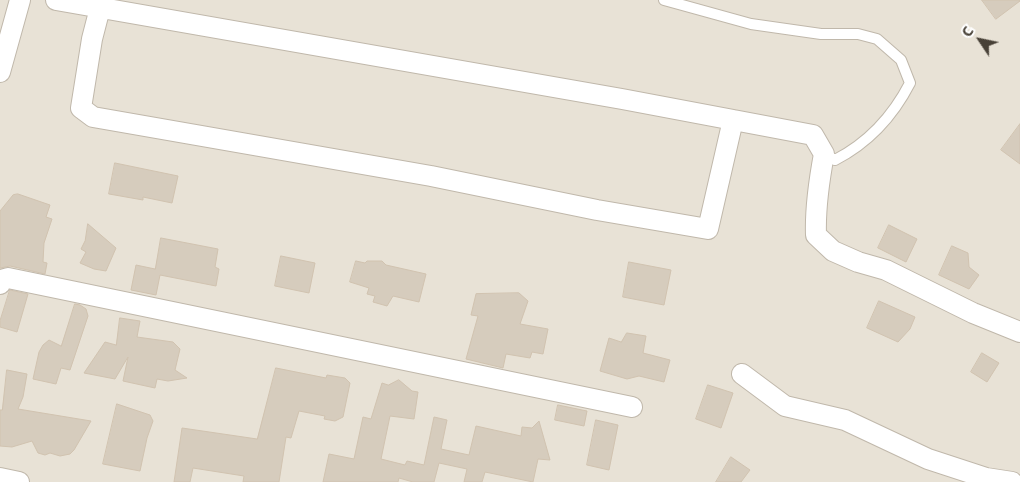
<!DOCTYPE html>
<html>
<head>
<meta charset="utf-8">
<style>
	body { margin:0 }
	#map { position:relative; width:1020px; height:482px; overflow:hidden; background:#f4f0e8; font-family:"Noto Sans",sans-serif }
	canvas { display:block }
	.north { position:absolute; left:955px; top:15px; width:50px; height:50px; -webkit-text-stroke:4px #fff; paint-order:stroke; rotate:304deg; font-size:14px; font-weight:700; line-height:20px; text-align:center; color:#484137 }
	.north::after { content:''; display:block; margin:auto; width:18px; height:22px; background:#484137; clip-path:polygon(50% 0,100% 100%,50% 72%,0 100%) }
</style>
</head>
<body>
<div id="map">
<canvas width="1020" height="482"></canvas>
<div class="north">С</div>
</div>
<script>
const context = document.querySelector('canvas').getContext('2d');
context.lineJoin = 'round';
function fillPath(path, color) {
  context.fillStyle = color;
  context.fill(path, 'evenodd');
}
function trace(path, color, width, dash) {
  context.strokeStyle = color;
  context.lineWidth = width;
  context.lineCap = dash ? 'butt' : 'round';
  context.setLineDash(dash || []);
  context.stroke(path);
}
fillPath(new Path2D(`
	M 0,0 L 1020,0 L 1020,482 L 0,482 Z`), '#e8e2d6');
const building = new Path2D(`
	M 982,0 L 1020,0 L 1020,1 L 996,19 Z
	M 1020,124 L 1020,164 L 1001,150 Z
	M 115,163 L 178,176 L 172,203 L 143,197 L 143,200 L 109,194 Z
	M 18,194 L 50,205 L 46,217 L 52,219 L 44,243 L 43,262 L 47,263 L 45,274 L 10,266 L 0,268 L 0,211 L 13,195 Z
	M 88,224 L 116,248 L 106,271 L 94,269 L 80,263 L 86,252 L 81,249 L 85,241 Z
	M 889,225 L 917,239 L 906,262 L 878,248 Z
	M 161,238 L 218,249 L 215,267 L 219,269 L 216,286 L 160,275 L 156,295 L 131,290 L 136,265 L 155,269 Z
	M 952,246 L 968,253 L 969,267 L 979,275 L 969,289 L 939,275 Z
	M 281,256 L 315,263 L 309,293 L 275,286 Z
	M 356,261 L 365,263 L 367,261 L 382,261 L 386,265 L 426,274 L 419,302 L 393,296 L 387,306 L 373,302 L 375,296 L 367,294 L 369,288 L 350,282 Z
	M 629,262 L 671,270 L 664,305 L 623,297 Z
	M 10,290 L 28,294 L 17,332 L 0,327 L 0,321 Z
	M 519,293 L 528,301 L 520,324 L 548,329 L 543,354 L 532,352 L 530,358 L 506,354 L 503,368 L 466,359 L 478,316 L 471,315 L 476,294 Z
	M 879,301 L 915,317 L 910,329 L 898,342 L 867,328 Z
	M 75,304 L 80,305 L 86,309 L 88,316 L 70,370 L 61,368 L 56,384 L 33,379 L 39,352 L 43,345 L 49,340 L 61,346 Z
	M 120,318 L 140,321 L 137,337 L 173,342 L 180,349 L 175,370 L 187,378 L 168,381 L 157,379 L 155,388 L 123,381 L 128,357 L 115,379 L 84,373 L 105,342 L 116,345 Z
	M 627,333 L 646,336 L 643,353 L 670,360 L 664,382 L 639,376 L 627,379 L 600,371 L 609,338 L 621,342 Z
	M 982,353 L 999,363 L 987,382 L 971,372 Z
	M 276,368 L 326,378 L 327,375 L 345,378 L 350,383 L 343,417 L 335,421 L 324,419 L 325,416 L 299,411 L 291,438 L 286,437 L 279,482 L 243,482 L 244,476 L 193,468 L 190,482 L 174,482 L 182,428 L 257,439 Z
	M 7,370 L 27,374 L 23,397 L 18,409 L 91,421 L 74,450 L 70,454 L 60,456 L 50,453 L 45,455 L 38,453 L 32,441 L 12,447 L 0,446 L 0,410 L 2,410 Z
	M 399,380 L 412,391 L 418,392 L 414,419 L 390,416 L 381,459 L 405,465 L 407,461 L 424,465 L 434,417 L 447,420 L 441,449 L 469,455 L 476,426 L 521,436 L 522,427 L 532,428 L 539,421 L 550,460 L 538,459 L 533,482 L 485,472 L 482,482 L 464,482 L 467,469 L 439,463 L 434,482 L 413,482 L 399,478 L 398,482 L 323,482 L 329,454 L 354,459 L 363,417 L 371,419 L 382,383 L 388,385 Z
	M 708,385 L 733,393 L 721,428 L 696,419 Z
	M 117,404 L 150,415 L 153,421 L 147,438 L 140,471 L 103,464 Z
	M 558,405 L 587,411 L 584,426 L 555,420 Z
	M 596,420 L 618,425 L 609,470 L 587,465 Z
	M 731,457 L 750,470 L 741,482 L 716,482 Z`);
fillPath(building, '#d6ccbd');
trace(building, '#d1c3b0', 1);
const service = new Path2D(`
	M 664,0 L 751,24 L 821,34 L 858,34 L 877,39 L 901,60 L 910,83 C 893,116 868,143 835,160 L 824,154`);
const minor = new Path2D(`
	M 56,0 L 622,99 L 813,135 L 824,154 C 819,181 815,207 816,235 L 833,251 L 858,262 L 886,270 L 973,313 L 1020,332
	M 100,8 L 92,39 L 81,108 L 93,117 L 431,176 L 597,210 L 708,229 L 733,120
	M 0,72 L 20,0
	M 0,284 L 1,280 L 8,278 L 632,407
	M 742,374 L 785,406 L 845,420 L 928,459 L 986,478 L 1012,482
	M 0,478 L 19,482`);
trace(service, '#c0b8ab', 12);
trace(minor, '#c0b8ab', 22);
trace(service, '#fff', 10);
trace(minor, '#fff', 20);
</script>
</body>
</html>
